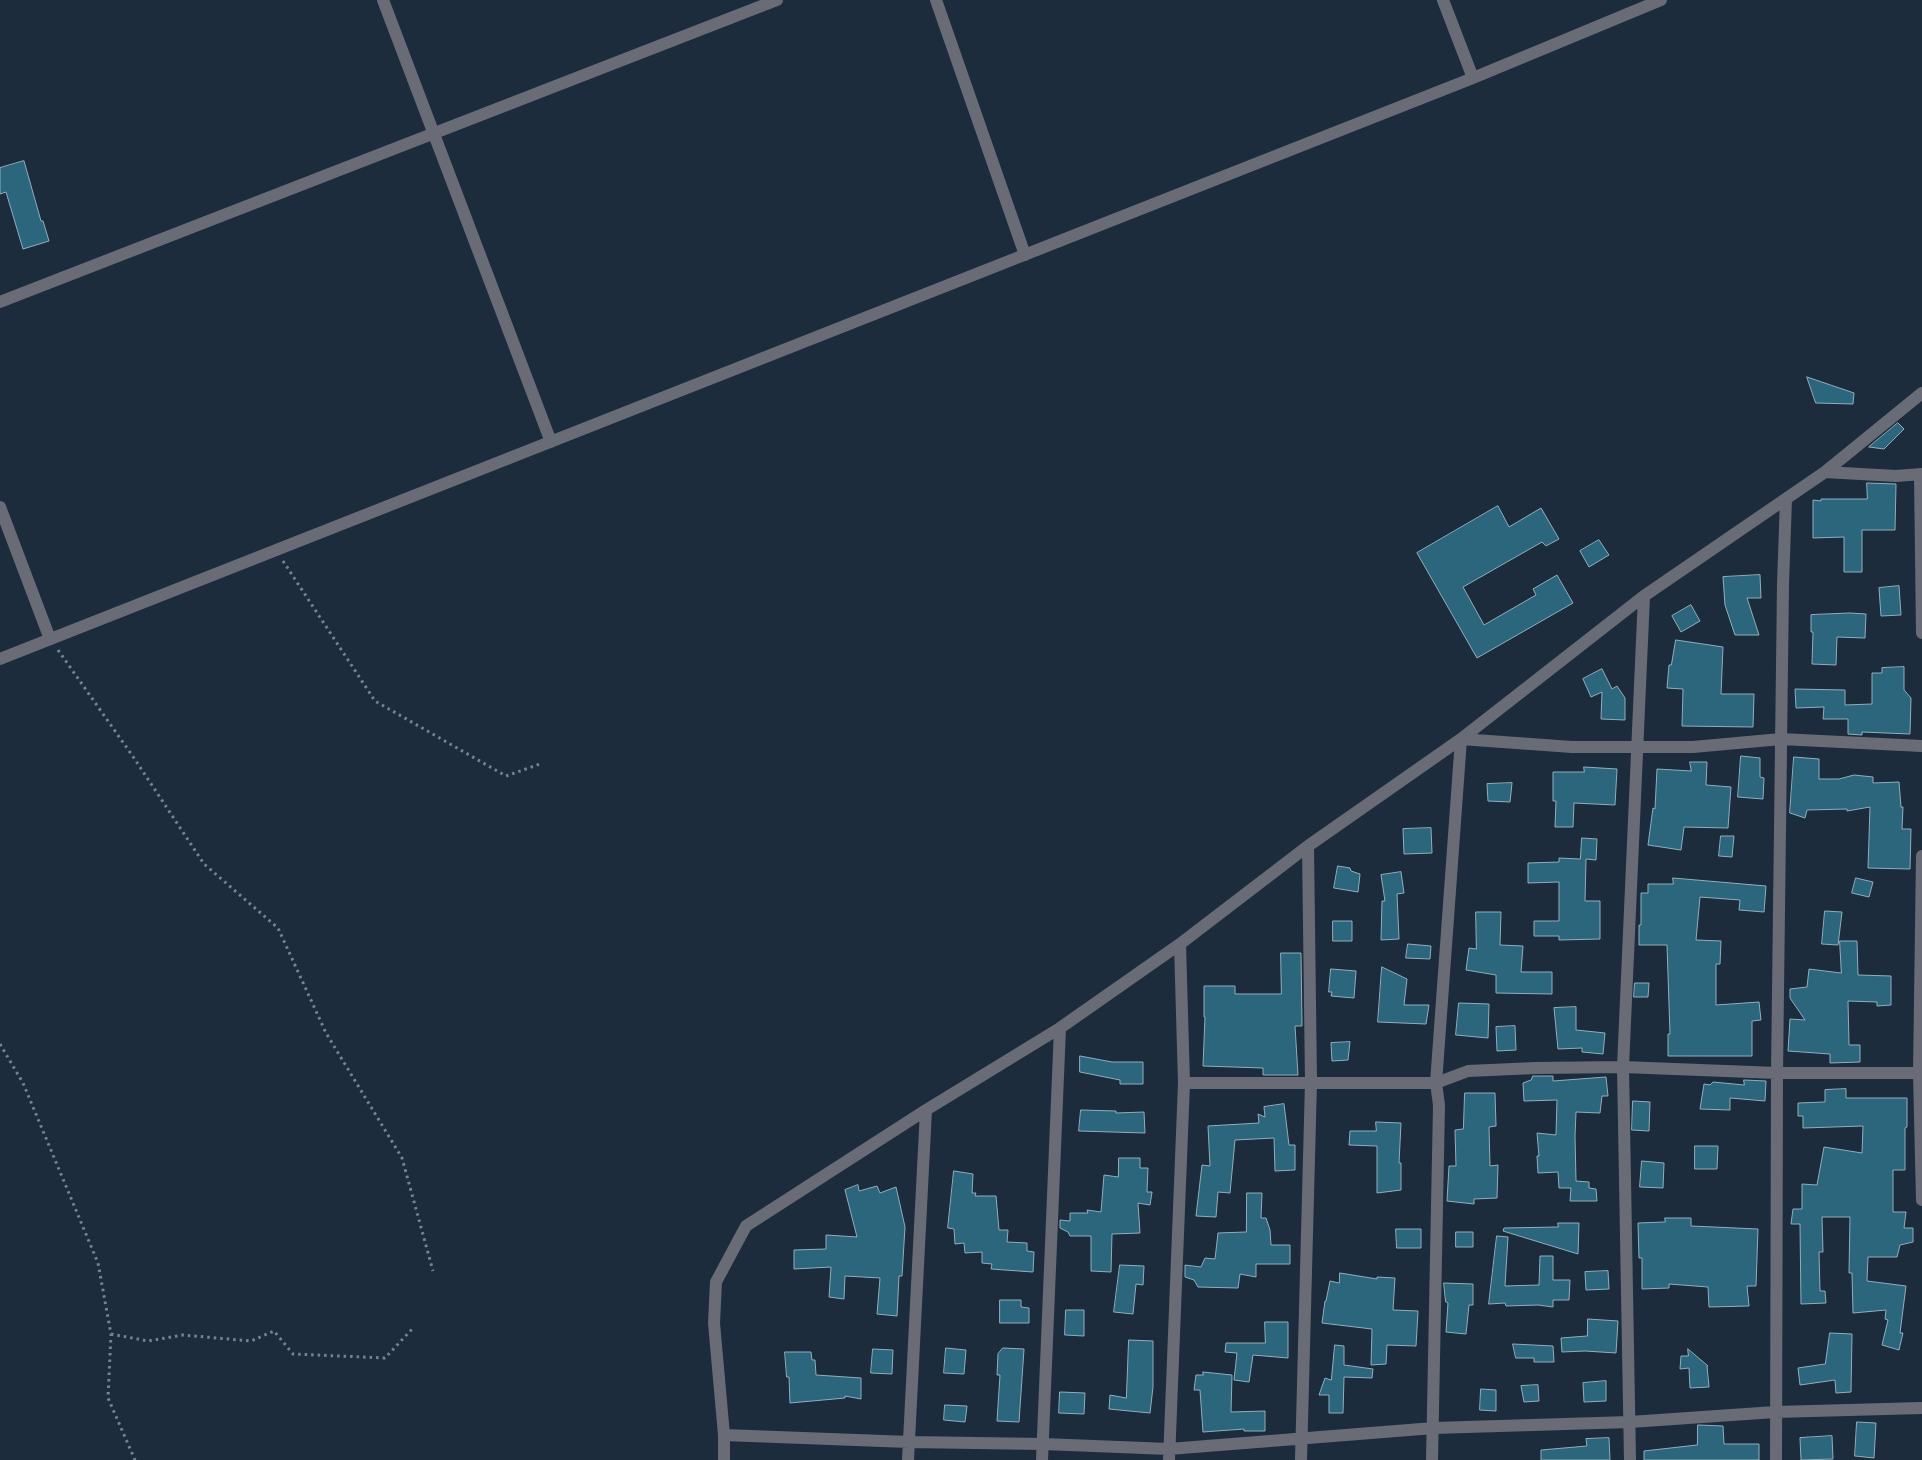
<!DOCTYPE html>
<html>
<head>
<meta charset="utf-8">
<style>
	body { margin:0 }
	canvas { display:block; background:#1c2c3d }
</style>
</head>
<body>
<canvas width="1922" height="1460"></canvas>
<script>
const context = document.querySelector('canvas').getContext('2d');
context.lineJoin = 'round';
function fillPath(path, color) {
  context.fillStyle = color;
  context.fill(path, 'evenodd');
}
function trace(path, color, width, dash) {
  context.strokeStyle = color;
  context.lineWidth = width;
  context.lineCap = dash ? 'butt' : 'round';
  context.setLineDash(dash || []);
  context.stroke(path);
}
const building = new Path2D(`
	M 24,161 L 41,221 L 43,221 L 49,241 L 23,249 L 6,192 L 0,194 L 0,168 Z
	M 1807,377 L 1854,393 L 1853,404 L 1816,403 Z
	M 1898,423 L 1904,429 L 1884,449 L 1869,447 Z
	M 1867,483 L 1896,484 L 1895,530 L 1862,530 L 1862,572 L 1844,572 L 1844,537 L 1813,538 L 1813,500 L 1821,501 L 1821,499 L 1867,499 Z
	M 1498,506 L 1509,527 L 1541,508 L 1559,539 L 1546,546 L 1542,542 L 1463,587 L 1484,625 L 1536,595 L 1533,589 L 1557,575 L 1573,603 L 1477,658 L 1417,553 Z
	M 1599,540 L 1609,555 L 1589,567 L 1580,551 Z
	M 1760,575 L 1761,598 L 1747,598 L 1759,635 L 1735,635 L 1725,605 L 1723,577 Z
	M 1899,586 L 1901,615 L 1881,616 L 1879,588 Z
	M 1691,605 L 1700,621 L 1681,632 L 1672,616 Z
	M 1850,613 L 1866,614 L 1865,638 L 1837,637 L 1836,665 L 1812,664 L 1813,632 L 1811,632 L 1811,615 Z
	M 1676,640 L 1723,647 L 1721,694 L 1754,694 L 1753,727 L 1682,726 L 1683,689 L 1667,688 L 1669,665 L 1671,665 Z
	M 1904,667 L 1904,690 L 1911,698 L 1910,734 L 1862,732 L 1862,735 L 1848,734 L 1848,719 L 1823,719 L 1824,707 L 1796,708 L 1795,689 L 1845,690 L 1845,705 L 1872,704 L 1872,673 L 1882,673 L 1882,668 Z
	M 1602,669 L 1612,689 L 1617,686 L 1625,698 L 1625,720 L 1601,719 L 1602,692 L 1591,697 L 1583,679 Z
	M 1741,756 L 1760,758 L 1760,777 L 1764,778 L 1763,799 L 1738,797 Z
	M 1794,757 L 1819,759 L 1819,779 L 1839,779 L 1854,775 L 1873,777 L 1873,783 L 1899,782 L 1901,807 L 1903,807 L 1902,829 L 1911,829 L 1910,869 L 1868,868 L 1870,807 L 1847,811 L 1847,809 L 1807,810 L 1805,818 L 1790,813 Z
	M 1690,762 L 1707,762 L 1706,785 L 1731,787 L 1728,828 L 1684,827 L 1681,850 L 1648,845 L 1653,808 L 1655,809 L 1657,769 L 1691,771 Z
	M 1584,767 L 1617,769 L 1615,805 L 1574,803 L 1573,827 L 1555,827 L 1556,801 L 1553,801 L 1553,772 L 1584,772 Z
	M 1512,783 L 1510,802 L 1488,801 L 1487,784 Z
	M 1431,828 L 1432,853 L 1404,854 L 1403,829 Z
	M 1721,836 L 1734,836 L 1732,857 L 1719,856 Z
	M 1582,838 L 1597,839 L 1596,860 L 1586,859 L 1585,901 L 1600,901 L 1600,939 L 1559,940 L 1559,936 L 1534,936 L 1534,921 L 1559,921 L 1559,882 L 1528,883 L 1528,863 L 1559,862 L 1559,858 L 1580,859 Z
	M 1338,866 L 1350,868 L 1351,871 L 1360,874 L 1358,892 L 1334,888 Z
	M 1401,872 L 1404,893 L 1397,894 L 1399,939 L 1381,940 L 1382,901 L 1385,901 L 1381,875 Z
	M 1673,878 L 1766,886 L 1764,912 L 1739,910 L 1740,900 L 1700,897 L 1696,940 L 1721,941 L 1720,964 L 1716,964 L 1716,1005 L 1759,1002 L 1761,1020 L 1752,1021 L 1752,1056 L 1668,1056 L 1668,1034 L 1670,1034 L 1667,945 L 1639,945 L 1639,925 L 1641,925 L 1641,893 L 1648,893 L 1648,884 L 1673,884 Z
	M 1856,878 L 1873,882 L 1869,897 L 1852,893 Z
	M 1825,911 L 1842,912 L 1838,945 L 1822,944 Z
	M 1476,912 L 1501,912 L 1500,945 L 1523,946 L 1521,972 L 1552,972 L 1552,994 L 1496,993 L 1496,975 L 1466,970 L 1469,948 L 1476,949 Z
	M 1333,921 L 1352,921 L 1352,941 L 1333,941 Z
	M 1840,941 L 1857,941 L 1858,975 L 1891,976 L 1891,1005 L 1877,1006 L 1877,1002 L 1848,1001 L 1849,1045 L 1860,1045 L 1860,1062 L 1830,1063 L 1830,1054 L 1788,1051 L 1790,1019 L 1805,1020 L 1790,998 L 1790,989 L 1807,987 L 1809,969 L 1841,973 Z
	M 1408,944 L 1431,946 L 1430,959 L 1406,958 Z
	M 1281,953 L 1301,953 L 1302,1026 L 1295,1026 L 1298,1075 L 1263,1075 L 1263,1068 L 1203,1066 L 1205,1017 L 1204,1017 L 1204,986 L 1235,986 L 1235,994 L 1281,994 Z
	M 1382,967 L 1407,979 L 1404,1005 L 1429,1005 L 1426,1024 L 1378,1022 Z
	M 1331,969 L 1356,971 L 1354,998 L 1331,996 L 1332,992 L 1329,992 Z
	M 1635,983 L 1649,983 L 1648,997 L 1634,997 Z
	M 1459,1003 L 1489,1004 L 1488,1038 L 1456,1035 Z
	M 1576,1007 L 1576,1030 L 1605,1033 L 1603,1054 L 1582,1052 L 1582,1048 L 1558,1049 L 1554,1008 Z
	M 1515,1026 L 1516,1050 L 1497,1051 L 1496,1027 Z
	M 1350,1042 L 1348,1060 L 1332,1061 L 1331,1043 Z
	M 1080,1056 L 1112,1062 L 1143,1062 L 1143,1084 L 1120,1084 L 1120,1080 L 1080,1072 Z
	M 1533,1076 L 1553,1076 L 1553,1081 L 1606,1077 L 1608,1096 L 1602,1096 L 1600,1113 L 1576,1112 L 1575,1136 L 1576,1181 L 1589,1182 L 1589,1188 L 1596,1189 L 1597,1201 L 1570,1201 L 1571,1188 L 1559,1188 L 1558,1172 L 1538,1173 L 1537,1156 L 1539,1156 L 1537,1133 L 1556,1135 L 1557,1100 L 1524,1101 L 1523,1083 L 1531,1080 Z
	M 1744,1080 L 1766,1081 L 1765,1101 L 1730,1098 L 1730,1110 L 1700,1109 L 1704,1084 L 1710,1085 L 1713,1082 L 1744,1085 Z
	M 1846,1089 L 1846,1098 L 1907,1098 L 1907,1127 L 1905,1128 L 1905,1170 L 1893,1170 L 1893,1212 L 1906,1212 L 1904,1228 L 1913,1228 L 1913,1242 L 1900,1245 L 1897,1257 L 1868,1257 L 1867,1281 L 1906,1286 L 1900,1333 L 1903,1333 L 1899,1350 L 1882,1345 L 1888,1320 L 1885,1319 L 1886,1310 L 1853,1313 L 1852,1273 L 1849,1273 L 1850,1217 L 1822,1217 L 1823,1252 L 1819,1252 L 1820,1291 L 1825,1291 L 1826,1303 L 1801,1304 L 1800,1224 L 1791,1224 L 1793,1209 L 1802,1209 L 1802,1184 L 1817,1185 L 1824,1147 L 1862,1153 L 1863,1126 L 1803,1128 L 1803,1116 L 1798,1116 L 1798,1103 L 1825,1102 L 1825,1090 Z
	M 1465,1093 L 1495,1093 L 1496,1126 L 1489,1127 L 1490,1166 L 1498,1165 L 1497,1198 L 1474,1199 L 1474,1204 L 1447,1201 L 1449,1166 L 1456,1166 L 1455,1130 L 1463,1129 Z
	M 1633,1101 L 1650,1102 L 1649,1131 L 1632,1130 Z
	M 1284,1104 L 1289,1145 L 1295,1145 L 1295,1170 L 1275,1171 L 1274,1138 L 1235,1140 L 1230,1193 L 1218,1192 L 1216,1217 L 1196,1216 L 1202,1165 L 1210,1166 L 1208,1126 L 1259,1123 L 1258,1114 L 1265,1117 L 1264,1107 Z
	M 1081,1110 L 1116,1111 L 1116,1113 L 1144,1112 L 1145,1133 L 1079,1131 Z
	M 1376,1122 L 1401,1123 L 1399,1163 L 1401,1163 L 1401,1190 L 1377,1193 L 1377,1146 L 1349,1145 L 1350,1131 L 1376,1131 Z
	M 1695,1146 L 1718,1146 L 1717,1169 L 1695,1169 Z
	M 1119,1158 L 1140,1158 L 1140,1168 L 1148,1168 L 1147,1192 L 1152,1192 L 1150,1205 L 1138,1203 L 1140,1233 L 1112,1234 L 1111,1272 L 1091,1271 L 1091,1236 L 1070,1236 L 1068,1232 L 1060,1228 L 1060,1220 L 1070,1221 L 1070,1213 L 1088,1213 L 1087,1210 L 1101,1212 L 1104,1175 L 1118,1177 Z
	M 1642,1161 L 1664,1163 L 1663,1188 L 1640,1187 Z
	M 954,1171 L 973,1174 L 972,1193 L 976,1193 L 975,1196 L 996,1196 L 999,1230 L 1008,1230 L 1007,1242 L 1027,1243 L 1027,1251 L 1034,1252 L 1033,1272 L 991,1269 L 992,1264 L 982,1263 L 982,1252 L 965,1253 L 964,1243 L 955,1244 L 954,1229 L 948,1228 Z
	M 858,1185 L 859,1191 L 877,1186 L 880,1193 L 896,1187 L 905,1227 L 902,1276 L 899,1276 L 897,1316 L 877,1314 L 880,1278 L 845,1276 L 844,1299 L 829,1297 L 831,1267 L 794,1269 L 794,1250 L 826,1249 L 826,1235 L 857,1237 L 845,1190 Z
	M 1247,1193 L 1262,1193 L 1261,1218 L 1266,1218 L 1270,1230 L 1271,1245 L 1290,1245 L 1290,1264 L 1256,1264 L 1256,1277 L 1240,1274 L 1238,1288 L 1198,1287 L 1194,1280 L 1185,1277 L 1185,1265 L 1201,1267 L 1205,1258 L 1215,1259 L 1218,1233 L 1246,1232 Z
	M 1665,1218 L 1691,1218 L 1691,1226 L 1758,1229 L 1756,1286 L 1747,1286 L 1749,1306 L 1709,1307 L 1708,1287 L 1669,1284 L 1669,1288 L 1642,1289 L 1642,1258 L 1639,1258 L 1638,1223 L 1665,1222 Z
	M 1558,1223 L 1579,1223 L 1578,1254 L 1503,1231 L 1504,1228 L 1558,1227 Z
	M 1396,1229 L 1421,1229 L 1421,1248 L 1397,1248 Z
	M 1456,1232 L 1473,1232 L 1473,1247 L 1456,1247 Z
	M 1497,1236 L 1508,1237 L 1505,1286 L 1539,1285 L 1540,1256 L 1553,1256 L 1553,1280 L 1570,1280 L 1569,1300 L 1553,1300 L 1553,1307 L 1538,1305 L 1506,1306 L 1505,1303 L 1489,1304 Z
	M 1120,1265 L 1144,1266 L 1143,1285 L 1136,1284 L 1133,1314 L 1114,1312 Z
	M 1608,1271 L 1609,1289 L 1586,1290 L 1585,1272 Z
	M 1340,1273 L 1377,1279 L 1377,1277 L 1395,1278 L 1393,1310 L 1418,1311 L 1416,1346 L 1387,1345 L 1386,1364 L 1371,1365 L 1372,1329 L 1322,1323 L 1325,1301 L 1326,1301 L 1330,1281 L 1339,1283 Z
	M 1444,1283 L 1473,1284 L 1473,1305 L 1469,1305 L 1466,1334 L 1446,1332 L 1448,1303 L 1446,1302 Z
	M 1000,1300 L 1021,1300 L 1021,1307 L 1029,1308 L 1029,1323 L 1000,1323 Z
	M 1066,1310 L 1084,1310 L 1084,1336 L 1065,1335 Z
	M 1588,1319 L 1618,1321 L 1616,1353 L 1585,1351 L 1562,1352 L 1561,1338 L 1587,1336 Z
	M 1265,1322 L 1288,1322 L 1288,1358 L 1253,1355 L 1249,1382 L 1234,1380 L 1237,1353 L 1225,1352 L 1226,1343 L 1265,1343 Z
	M 1830,1333 L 1852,1334 L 1851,1392 L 1836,1393 L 1835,1380 L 1800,1385 L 1798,1368 L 1825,1364 Z
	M 1129,1340 L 1153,1341 L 1153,1387 L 1150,1413 L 1109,1409 L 1110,1395 L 1126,1398 Z
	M 1513,1344 L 1553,1346 L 1554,1362 L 1534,1362 L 1534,1358 L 1516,1358 Z
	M 1335,1345 L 1344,1346 L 1344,1365 L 1373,1369 L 1372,1378 L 1344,1377 L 1343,1413 L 1329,1413 L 1329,1395 L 1319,1395 L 1325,1378 L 1331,1380 Z
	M 946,1348 L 966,1350 L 964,1374 L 944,1373 Z
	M 1003,1348 L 1024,1349 L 1019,1422 L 997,1421 L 1000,1375 L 997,1375 L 998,1354 Z
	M 873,1349 L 893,1350 L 892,1374 L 871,1373 Z
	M 1688,1349 L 1708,1366 L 1707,1366 L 1709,1387 L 1690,1388 L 1689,1368 L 1680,1369 L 1681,1356 L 1688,1356 Z
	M 785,1352 L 811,1352 L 812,1360 L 815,1360 L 816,1375 L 861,1378 L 861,1399 L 845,1396 L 845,1398 L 790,1403 L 789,1377 L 787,1377 Z
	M 1203,1372 L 1232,1375 L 1231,1412 L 1265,1411 L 1265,1431 L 1244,1431 L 1244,1429 L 1203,1432 L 1200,1390 L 1194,1390 L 1196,1375 L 1203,1375 Z
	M 1606,1381 L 1606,1401 L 1584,1402 L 1583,1383 Z
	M 1538,1385 L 1539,1401 L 1524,1402 L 1521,1386 Z
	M 1481,1389 L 1496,1390 L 1496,1411 L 1480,1410 Z
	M 1060,1392 L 1085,1393 L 1084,1414 L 1059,1413 Z
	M 945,1405 L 967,1406 L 965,1422 L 944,1420 Z
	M 1857,1422 L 1876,1423 L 1874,1458 L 1855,1456 Z
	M 1698,1425 L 1723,1426 L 1724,1444 L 1759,1444 L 1759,1460 L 1644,1460 L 1644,1451 L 1697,1445 Z
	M 1832,1436 L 1833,1459 L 1801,1460 L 1800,1438 Z
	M 1609,1438 L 1610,1460 L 1541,1460 L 1541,1450 L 1587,1446 L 1586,1439 Z`);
fillPath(building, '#2b667d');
trace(building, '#90aebb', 1);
trace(new Path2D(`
	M 283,561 L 375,701 L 506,776 L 540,764
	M 58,650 L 134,758 L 204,864 L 278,928 L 326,1033 L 402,1158 L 433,1271
	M 0,1044 L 23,1083 L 98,1263 L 111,1334 L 108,1398 L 135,1460
	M 111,1334 L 148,1341 L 183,1335 L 251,1341 L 274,1331 L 293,1354 L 385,1358 L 413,1328`), '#768392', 3, [2.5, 4]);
trace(new Path2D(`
	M 383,0 L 551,442
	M 936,0 L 1025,255
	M 1443,0 L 1473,78
	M 0,302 L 777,0
	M 1825,472 L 1896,476 L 1922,474
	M 1920,474 L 1922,633
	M 0,507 L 50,639
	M 0,659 L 1473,78 L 1661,0
	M 1922,856 L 1919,1073 L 1922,1200
	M 1184,1083 L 1436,1083 L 1468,1071 L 1535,1068 L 1623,1067 L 1777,1073 L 1922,1073
	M 724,1435 L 909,1442 L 1043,1444 L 1169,1449 L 1434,1428 L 1630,1422 L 1775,1412 L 1922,1408
	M 724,1460 L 724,1435 L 714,1323 L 716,1282 L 746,1226 L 926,1110 L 1060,1028 L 1180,944 L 1308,846 L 1461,739 L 1644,596 L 1825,472 L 1922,393
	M 908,1460 L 926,1110
	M 1042,1460 L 1060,1028
	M 1169,1460 L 1184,1083 L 1180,944
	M 1301,1460 L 1311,1082 L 1308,846
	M 1432,1460 L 1439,1105 L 1436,1083 L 1461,739 L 1572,747 L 1693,747 L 1781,739 L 1922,746
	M 1630,1460 L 1623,1067 L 1644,596
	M 1776,1460 L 1777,1073 L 1783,584 L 1786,499`), '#696c76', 12);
</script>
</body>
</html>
